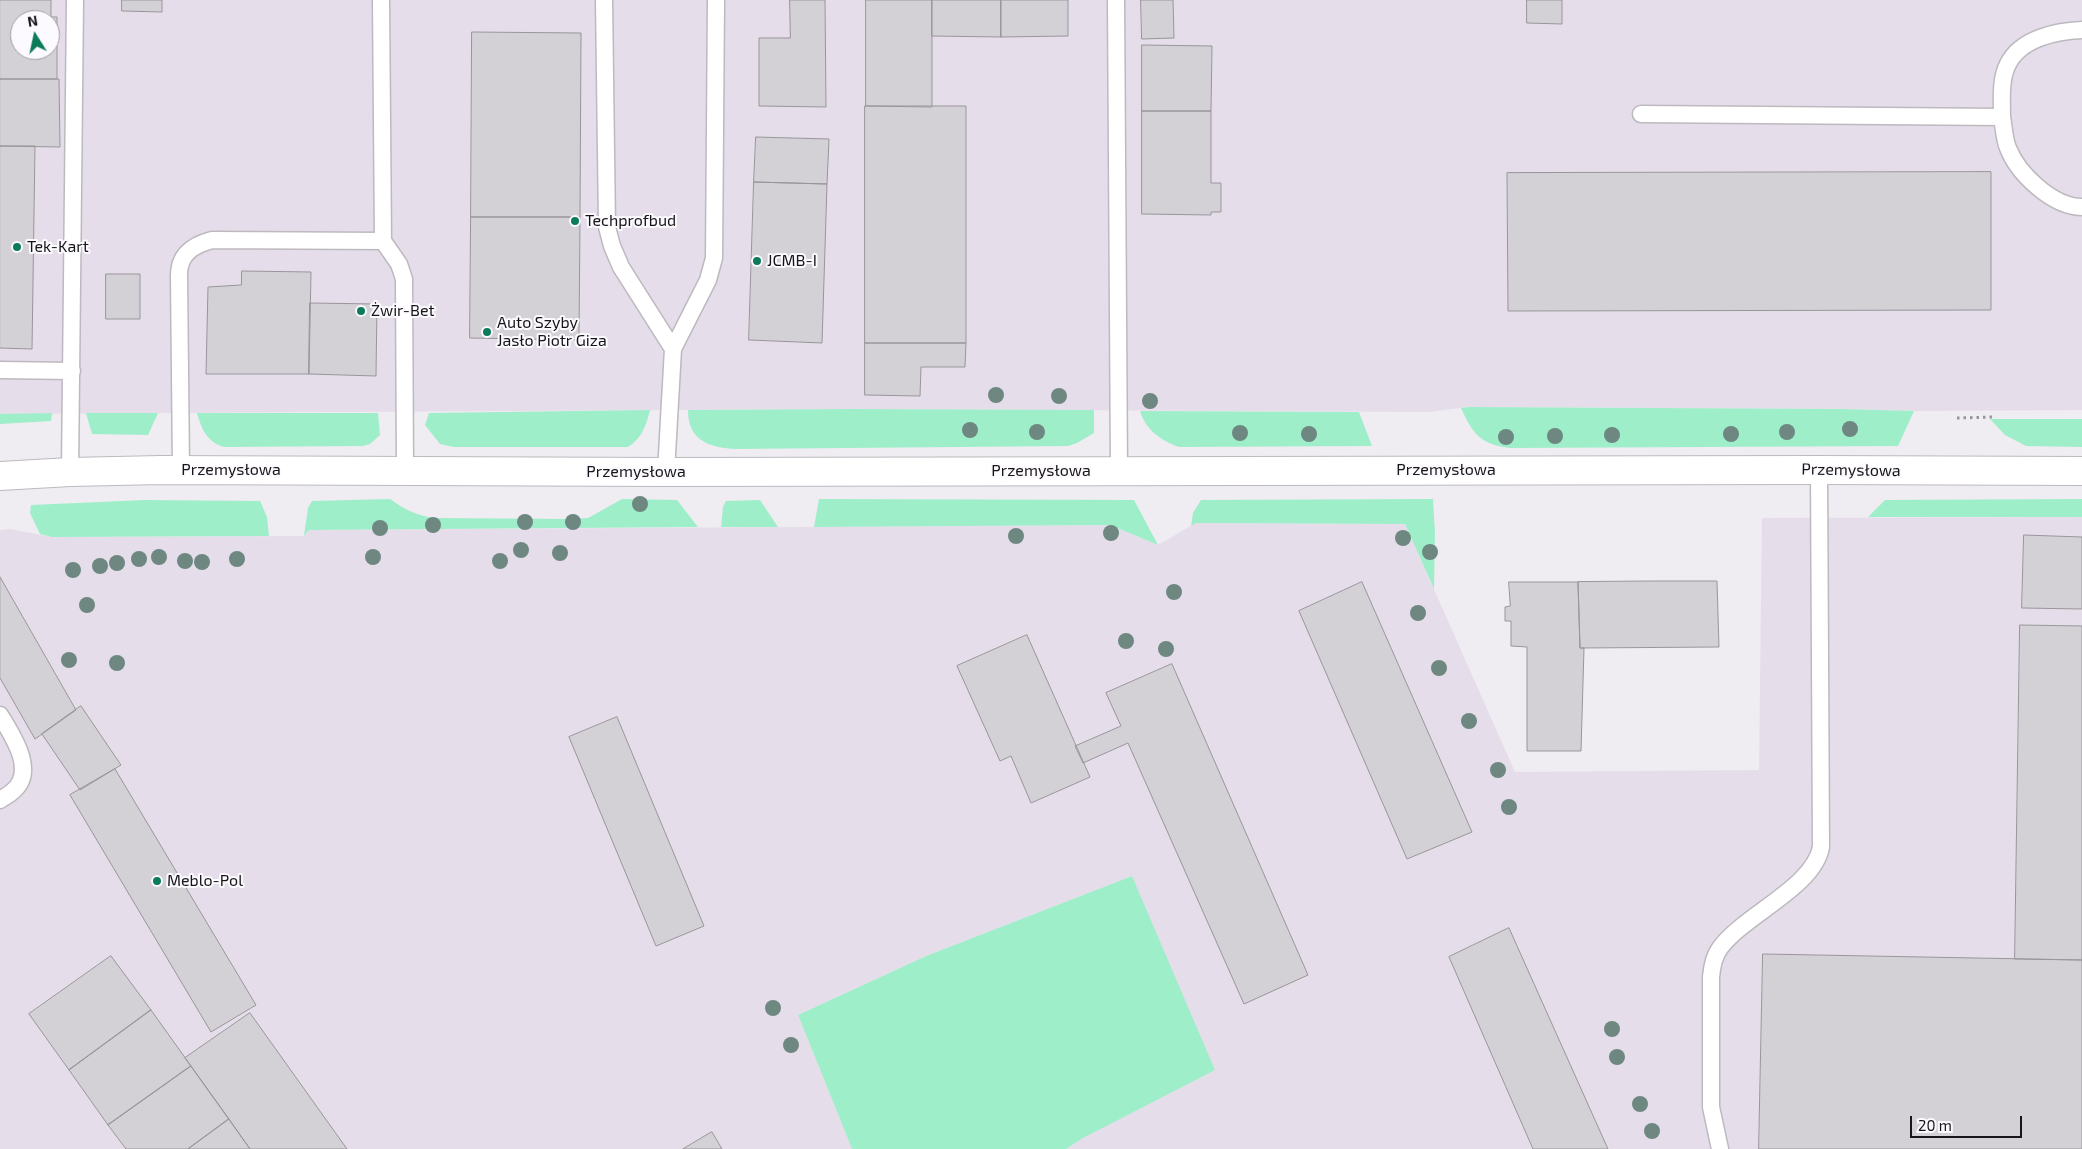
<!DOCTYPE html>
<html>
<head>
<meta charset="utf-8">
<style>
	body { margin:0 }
	#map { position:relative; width:2082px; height:1149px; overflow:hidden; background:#efecf2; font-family:"Exo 2",sans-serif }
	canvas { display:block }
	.north { position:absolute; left:10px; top:10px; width:50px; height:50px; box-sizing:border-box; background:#fcfafe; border:1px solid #a09ea2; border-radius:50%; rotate:350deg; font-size:14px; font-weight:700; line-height:20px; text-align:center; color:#161517 }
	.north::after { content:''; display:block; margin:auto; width:18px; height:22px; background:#0c7c58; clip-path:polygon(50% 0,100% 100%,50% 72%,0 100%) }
	.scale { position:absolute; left:1910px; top:1116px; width:112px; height:22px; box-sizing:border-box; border:2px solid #161517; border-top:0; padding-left:6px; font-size:15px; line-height:18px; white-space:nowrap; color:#161517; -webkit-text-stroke:4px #fcfafe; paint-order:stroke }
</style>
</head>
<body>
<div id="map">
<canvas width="2082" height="1149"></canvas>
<div class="north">N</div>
<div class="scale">20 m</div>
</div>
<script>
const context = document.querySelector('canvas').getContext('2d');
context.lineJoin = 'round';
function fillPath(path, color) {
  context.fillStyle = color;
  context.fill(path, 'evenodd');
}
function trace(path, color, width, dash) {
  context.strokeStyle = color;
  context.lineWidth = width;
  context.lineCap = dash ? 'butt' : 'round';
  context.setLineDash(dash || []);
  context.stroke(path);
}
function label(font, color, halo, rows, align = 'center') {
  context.font = font + ' "Exo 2",sans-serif';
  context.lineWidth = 4;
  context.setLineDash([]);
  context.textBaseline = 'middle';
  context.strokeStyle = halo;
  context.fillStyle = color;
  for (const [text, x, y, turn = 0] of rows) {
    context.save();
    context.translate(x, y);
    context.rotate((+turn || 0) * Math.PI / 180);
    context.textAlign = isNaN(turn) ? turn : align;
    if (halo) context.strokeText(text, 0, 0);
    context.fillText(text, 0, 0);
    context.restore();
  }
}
fillPath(new Path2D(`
	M 0,0 L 2082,0 L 2082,410 L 1914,411 L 1843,409 L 1469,407 L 1428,412 L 853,409 L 0,414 ZM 20,20 L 50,20 L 50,50 L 20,50 Z
	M 2082,517 L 2082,1149 L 1066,1149 L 1083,1138 L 1132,876 L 926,956 L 798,1015 L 852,1149 L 0,1149 L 0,530 L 10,529 L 52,537 L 304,536 L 309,530 L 1110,525 L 1158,545 L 1196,523 L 1405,524 L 1515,772 L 1759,770 L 1762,518 Z`), '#e5deea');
fillPath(new Path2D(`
	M 1469,407 L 1843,409 L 1914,411 L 1898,446 L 1510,448 C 1481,444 1473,435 1461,408 Z
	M 853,409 L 1094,410 L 1094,433 L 1077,443 L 1068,446 L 734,449 C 708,447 688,440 688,410 Z
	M 650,410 C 646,426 642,438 628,447 L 454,447 L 440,444 L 425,425 L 429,413 Z
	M 1140,411 L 1359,412 L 1372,446 L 1179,447 C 1160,440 1146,430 1140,411 Z
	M 52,413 L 51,421 L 0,424 L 0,414 Z
	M 86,413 L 158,413 L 148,435 L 92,434 Z
	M 197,413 L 378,413 L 380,435 L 370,444 L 363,446 L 224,447 C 207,442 202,430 197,413 Z
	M 1990,419 L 2082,419 L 2082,447 L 2026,446 L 2005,435 Z
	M 390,499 C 405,510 416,515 433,518 L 567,519 L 588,518 L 622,499 L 677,500 L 698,527 L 309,530 L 304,536 L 308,508 L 312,501 Z
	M 819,499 L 1134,500 L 1158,545 L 1110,525 L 814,527 Z
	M 1433,499 L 1435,533 L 1434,589 L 1405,524 L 1196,523 L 1191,526 L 1193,513 L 1201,500 Z
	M 2082,499 L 2082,517 L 1868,517 L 1885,500 Z
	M 144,500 L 260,501 L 267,517 L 269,536 L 52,537 L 40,534 L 30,513 L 31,505 Z
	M 760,500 L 778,527 L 721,527 L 723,507 L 726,501 Z
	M 1132,876 L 1215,1070 L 1083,1138 L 1066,1149 L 852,1149 L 798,1015 L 926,956 Z`), '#9feeca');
const building = new Path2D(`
	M 0,0 L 51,0 L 51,17 L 57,17 L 57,79 L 0,79 ZM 20,20 L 50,20 L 50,50 L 20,50 Z
	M 122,0 L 162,0 L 162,12 L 122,11 Z
	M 790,0 L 825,0 L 826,107 L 759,106 L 759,38 L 790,38 Z
	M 866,0 L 932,0 L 932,107 L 866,106 Z
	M 932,0 L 1001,0 L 1001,37 L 932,36 Z
	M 1001,0 L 1068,0 L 1068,36 L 1001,37 Z
	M 1141,0 L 1173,0 L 1174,38 L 1142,39 Z
	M 1527,0 L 1562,0 L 1562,24 L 1527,23 Z
	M 472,32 L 581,33 L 580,217 L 471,217 Z
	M 1142,45 L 1212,46 L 1211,111 L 1142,111 Z
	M 0,79 L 59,79 L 60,147 L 0,146 Z
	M 865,106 L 966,106 L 966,343 L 865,343 Z
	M 1142,111 L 1211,111 L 1211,183 L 1221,183 L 1221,212 L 1211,212 L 1211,215 L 1142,214 Z
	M 756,137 L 829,139 L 827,184 L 754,182 Z
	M 0,146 L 35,146 L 32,349 L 0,348 Z
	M 1991,172 L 1991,310 L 1508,311 L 1507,173 Z
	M 754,182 L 827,184 L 822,343 L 749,340 Z
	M 471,217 L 580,217 L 579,340 L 470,338 Z
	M 242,271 L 311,272 L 309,374 L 206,374 L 208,287 L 241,285 Z
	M 106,274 L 140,274 L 140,319 L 106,319 Z
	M 310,303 L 377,304 L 376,376 L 309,374 Z
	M 865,343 L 966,343 L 965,367 L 921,367 L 920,396 L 865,395 Z
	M 2024,535 L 2082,537 L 2082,609 L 2022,608 Z
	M 0,577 L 76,710 L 35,739 L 0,678 Z
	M 1651,581 L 1717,581 L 1719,647 L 1580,648 L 1578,582 Z
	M 1362,582 L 1472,832 L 1407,859 L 1299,611 Z
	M 1509,582 L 1578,582 L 1580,648 L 1584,648 L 1581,751 L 1527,751 L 1527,647 L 1511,646 L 1511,621 L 1505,621 L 1505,607 L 1510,606 Z
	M 2020,625 L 2082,626 L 2082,960 L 2015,959 Z
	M 1027,635 L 1090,777 L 1031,803 L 1011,756 L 1000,761 L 957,666 Z
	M 1172,664 L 1308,975 L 1244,1004 L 1128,743 L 1083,763 L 1075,746 L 1121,726 L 1106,693 Z
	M 81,706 L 121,765 L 80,790 L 42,734 Z
	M 617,717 L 704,926 L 656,946 L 569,737 Z
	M 115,769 L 256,1005 L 211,1032 L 70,795 Z
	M 1509,928 L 1608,1149 L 1533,1149 L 1449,957 Z
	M 1763,954 L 2082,960 L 2082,1149 L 1759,1149 Z
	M 111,956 L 151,1010 L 69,1070 L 29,1014 Z
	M 151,1010 L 191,1066 L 108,1125 L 69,1070 Z
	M 250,1013 L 347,1149 L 250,1149 L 185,1058 Z
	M 191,1066 L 229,1119 L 188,1149 L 126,1149 L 108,1125 Z
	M 229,1119 L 250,1149 L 188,1149 Z
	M 712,1132 L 722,1149 L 683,1149 Z`);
fillPath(building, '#d4d1d6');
trace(building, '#99969b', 1);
const service = new Path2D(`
	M 381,0 L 383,241 L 399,264 L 404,279 L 405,471
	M 604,0 L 607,227 L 612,246 L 621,267 L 673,349 L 666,472
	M 1116,0 L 1119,471
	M 1641,114 L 2002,117 C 2004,127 2004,139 2008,148 C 2018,174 2053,207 2082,207
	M 2002,117 C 2002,100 2000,79 2008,64 C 2021,38 2057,31 2082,30
	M 673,349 L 708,280 L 714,258 L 716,0
	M 0,370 L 72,371
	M 181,470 L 179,275 C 179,254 193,245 212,240 L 383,241
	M 70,472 L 75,0
	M 0,715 C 12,735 37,771 13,791 C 9,795 4,797 0,800
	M 1720,1149 L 1711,1107 L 1711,977 C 1712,966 1714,956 1720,948 C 1744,915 1814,887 1821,847 L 1819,470`);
const minor = new Path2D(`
	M 0,476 L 70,472 L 161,470 L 666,472 L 1819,470 L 2082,471`);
trace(service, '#bdb9bf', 19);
trace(minor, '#bdb9bf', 30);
trace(new Path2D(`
	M 1957,418 L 1993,417`), '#979499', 3, [2.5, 4]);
trace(service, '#fff', 16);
trace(minor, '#fff', 28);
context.fillStyle = '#6e8781';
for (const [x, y] of [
	[996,395],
	[1059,396],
	[1150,401],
	[1850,429],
	[970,430],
	[1037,432],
	[1787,432],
	[1240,433],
	[1309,434],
	[1731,434],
	[1612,435],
	[1555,436],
	[1506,437],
	[640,504],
	[525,522],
	[573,522],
	[433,525],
	[380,528],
	[1111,533],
	[1016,536],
	[1403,538],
	[521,550],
	[1430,552],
	[560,553],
	[159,557],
	[373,557],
	[139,559],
	[237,559],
	[185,561],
	[500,561],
	[202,562],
	[117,563],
	[100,566],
	[73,570],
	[1174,592],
	[87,605],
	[1418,613],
	[1126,641],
	[1166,649],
	[69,660],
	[117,663],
	[1439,668],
	[1469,721],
	[1498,770],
	[1509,807],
	[773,1008],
	[1612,1029],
	[791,1045],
	[1617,1057],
	[1640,1104],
	[1652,1131]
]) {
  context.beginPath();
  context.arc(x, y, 8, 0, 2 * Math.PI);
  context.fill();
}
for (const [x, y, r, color] of [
	[575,221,5,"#0c7c58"],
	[17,247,5,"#0c7c58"],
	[757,261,5,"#0c7c58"],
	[361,311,5,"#0c7c58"],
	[487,332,5,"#0c7c58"],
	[157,881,5,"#0c7c58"]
]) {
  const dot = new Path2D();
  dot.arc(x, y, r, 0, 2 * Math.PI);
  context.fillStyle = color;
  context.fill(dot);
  trace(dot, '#fcfafe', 2);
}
label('16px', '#161517', '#fcfafe', [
	["Techprofbud",585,221],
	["Tek-Kart",27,247],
	["JCMB-I",767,261],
	["Żwir-Bet",371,311],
	["Auto Szyby",497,323],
	["Jasło Piotr Giza",497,341],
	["Meblo-Pol",167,881]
], 'left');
label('16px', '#161517', '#fcfafe', [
	["Przemysłowa",231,470],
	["Przemysłowa",1446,470],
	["Przemysłowa",1851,470,1],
	["Przemysłowa",1041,471],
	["Przemysłowa",636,472]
]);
</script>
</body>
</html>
